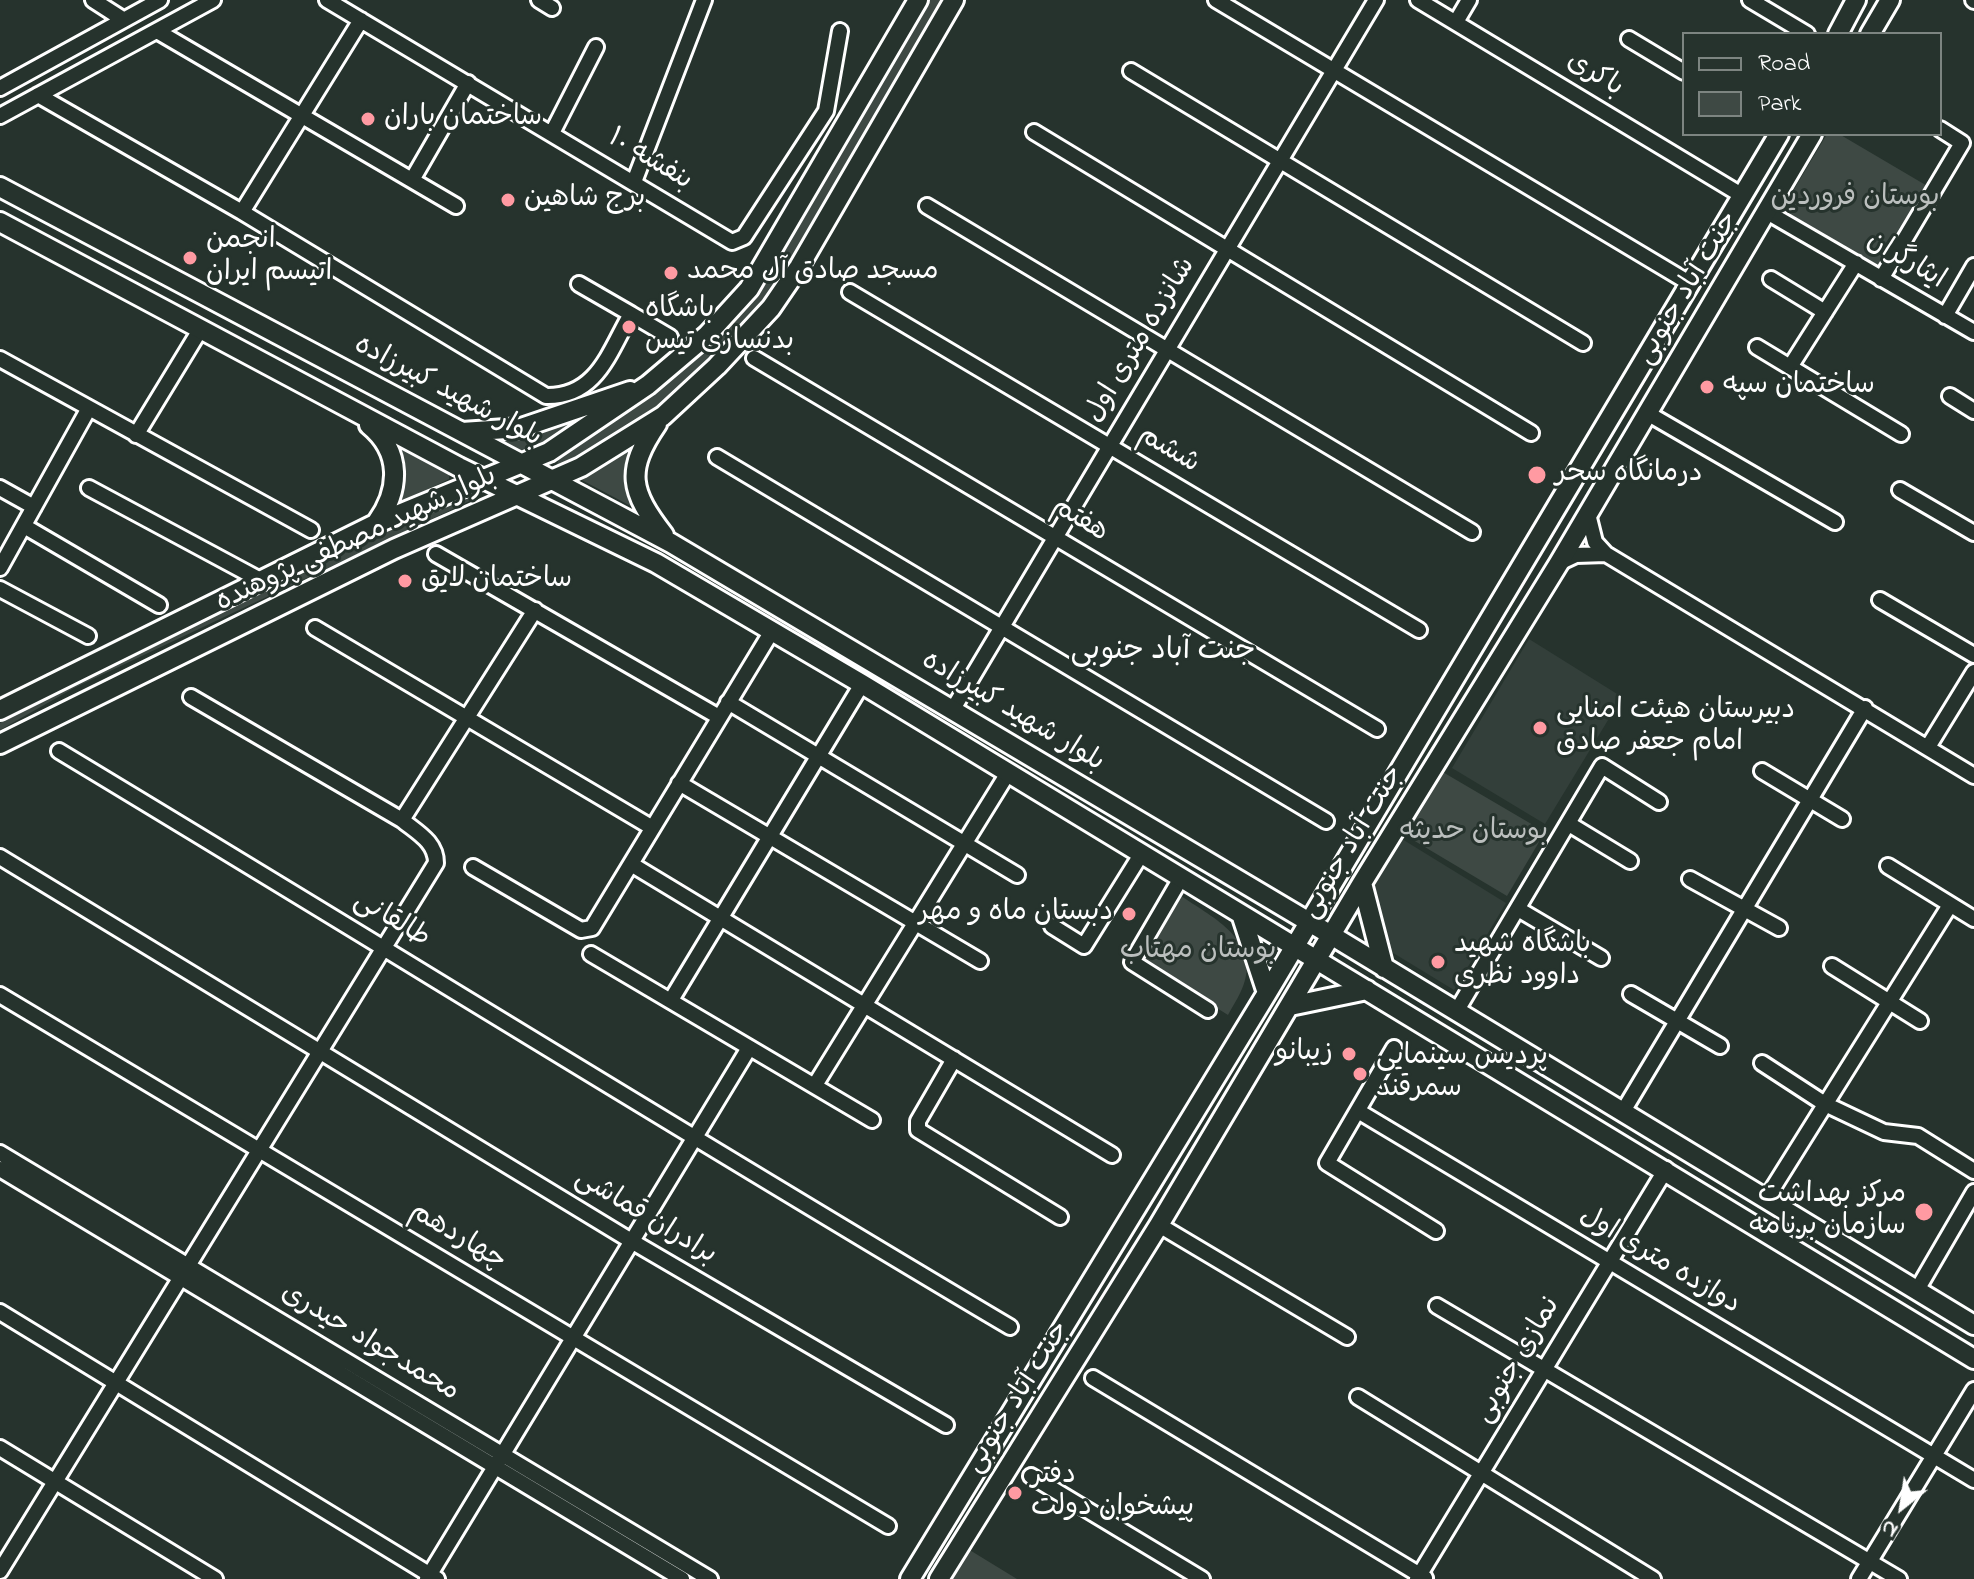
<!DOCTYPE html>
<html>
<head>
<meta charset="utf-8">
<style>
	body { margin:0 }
	#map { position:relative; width:1974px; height:1579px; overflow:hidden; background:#26332d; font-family:"Indie Flower",sans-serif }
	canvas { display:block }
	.legend { position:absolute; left:1682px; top:32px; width:260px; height:104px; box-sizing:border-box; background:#26332d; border:2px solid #7d8581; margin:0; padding:10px 14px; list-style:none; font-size:24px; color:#fff }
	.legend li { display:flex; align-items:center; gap:16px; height:40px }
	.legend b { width:40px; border:2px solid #7d8581 }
	.north { position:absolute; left:1862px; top:1467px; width:80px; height:80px; -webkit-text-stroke:6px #26332d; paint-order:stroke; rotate:210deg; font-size:22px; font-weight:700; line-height:32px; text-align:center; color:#fff }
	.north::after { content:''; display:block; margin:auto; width:28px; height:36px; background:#fff; clip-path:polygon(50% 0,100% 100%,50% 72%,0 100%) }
</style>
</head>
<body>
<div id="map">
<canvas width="1974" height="1579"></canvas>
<ul class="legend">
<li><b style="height:10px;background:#26332d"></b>Road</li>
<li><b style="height:22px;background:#3e4944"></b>Park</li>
</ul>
<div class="north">N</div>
</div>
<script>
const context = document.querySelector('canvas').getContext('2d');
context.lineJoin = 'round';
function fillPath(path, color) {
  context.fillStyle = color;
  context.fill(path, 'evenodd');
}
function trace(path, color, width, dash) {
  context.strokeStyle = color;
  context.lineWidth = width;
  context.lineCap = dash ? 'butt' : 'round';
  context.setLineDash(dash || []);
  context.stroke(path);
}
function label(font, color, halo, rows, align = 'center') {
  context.font = font + ' "Indie Flower","Playpen Sans Arabic",sans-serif';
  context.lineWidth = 6;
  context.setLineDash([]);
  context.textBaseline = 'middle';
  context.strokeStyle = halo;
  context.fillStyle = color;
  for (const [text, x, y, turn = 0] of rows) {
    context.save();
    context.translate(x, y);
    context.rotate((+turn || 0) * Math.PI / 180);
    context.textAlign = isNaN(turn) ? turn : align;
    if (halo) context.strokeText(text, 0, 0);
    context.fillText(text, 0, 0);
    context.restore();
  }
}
fillPath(new Path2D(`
	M 1529,639 L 1622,697 L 1545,824 L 1452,768 Z
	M 1402,839 L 1506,903 L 1454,990 L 1390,951 L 1373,886 Z`), '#333f3a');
fillPath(new Path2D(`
	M 930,0 L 944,0 L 785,273 C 734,341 671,406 596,449 C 585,455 570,466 557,465 L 559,456 L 605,426 L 624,401 L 739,313 L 778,261 Z
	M 1827,134 L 1839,134 L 1929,187 L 1879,270 L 1781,211 Z
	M 617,398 L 526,452 L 487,435 Z
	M 648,431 L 639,444 L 642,512 L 576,477 Z
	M 395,445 L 449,474 L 449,479 L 396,505 L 403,481 Z
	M 471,492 L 474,499 L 74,688 L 0,730 L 0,723 L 70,682 Z
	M 1441,771 L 1545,832 L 1507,896 L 1403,834 Z
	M 1181,896 C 1209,915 1258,939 1245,980 C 1242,992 1234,1004 1228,1015 L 1142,961 Z
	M 968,1549 L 1017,1579 L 951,1579 Z`), '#3e4944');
const minor = new Path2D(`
	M 93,0 L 124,20
	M 327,0 L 732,242 L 744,237 L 826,111 L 840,31
	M 539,0 L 552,8
	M 1216,0 L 1691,284
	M 1418,0 L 1743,196
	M 1750,0 L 1807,34
	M 1973,0 L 1974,1
	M 1456,22 L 1469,0
	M 157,31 L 456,206
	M 1629,39 L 1684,72
	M 1131,71 L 1583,343
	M 0,88 L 160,0
	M 38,95 L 242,212 L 546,396 C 597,397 609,352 631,314 L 579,284
	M 0,116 L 213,0
	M 1034,132 L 1531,433
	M 552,133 L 596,47
	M 412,180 L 468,83
	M 634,182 L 704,0
	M 927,206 L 1472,532
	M 242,212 L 361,20
	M 1767,212 L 1974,332
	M 1771,279 L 1825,312
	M 1881,279 L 1962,143 L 1940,129
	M 850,292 L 1419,630
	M 631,314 L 670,337
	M 1945,316 L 1974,266
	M 1757,347 L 1901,434
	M 754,358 L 1377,729
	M 0,359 L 311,530
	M 1790,367 L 1856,263
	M 1950,396 L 1974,411
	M 1647,413 L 1835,522
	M 136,435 L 200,330
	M 717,457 L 1326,821
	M 0,488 L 34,507
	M 89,488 L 264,582
	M 1900,490 L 1974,533
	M 1588,514 L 1595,542 L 1606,554 L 1974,776
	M 24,526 L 159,605
	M 436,554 L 719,717
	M 1559,563 L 1576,555 L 1606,554
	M 0,568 L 89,408
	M 0,589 L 88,636
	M 1880,600 L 1974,655
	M 315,628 L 651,827
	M 728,702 L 1017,875
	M 953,709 L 1376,0
	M 1928,747 L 1974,672
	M 59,751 C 376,942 691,1138 1010,1327
	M 1762,771 L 1842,819
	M 679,783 L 980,961
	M 402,820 L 535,610
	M 1569,824 L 1630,861
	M 0,857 L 633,1242 L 946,1425
	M 631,864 L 1112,1155
	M 1888,866 L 1974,919
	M 473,867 L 581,930 L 592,928 L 772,631
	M 1181,878 L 1132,962 L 1208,1010
	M 1690,879 L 1779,928
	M 1518,909 L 1601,958
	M 1052,926 L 1084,946 L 1142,853
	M 591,954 L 872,1120
	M 1832,966 L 1920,1021
	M 1631,994 L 1720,1046
	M 0,995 L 888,1526
	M 671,1000 L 862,684
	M 1456,1012 L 1602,766 L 1659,802
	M 1394,1048 L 1327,1163 L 1436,1231
	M 954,1059 L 918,1121 L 918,1130 L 1060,1217
	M 1762,1063 L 1825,1104 L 1884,1132 L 1918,1136 L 1974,1171
	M 815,1085 L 1008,773
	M 1358,1111 L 1974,1480
	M 1622,1113 L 1865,708
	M 0,1153 L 710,1579
	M 0,1169 L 682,1579
	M 1766,1199 L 1950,905
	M 1159,1225 L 1347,1337
	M 1917,1290 L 1974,1192
	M 1437,1306 L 1899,1579
	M 0,1312 L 437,1579
	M 1093,1378 L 1425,1578
	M 1358,1397 L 1653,1579
	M 0,1448 L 215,1579
	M 1031,1476 L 1202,1579
	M 0,1571 L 436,863 C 436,842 418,833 402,820 L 191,697
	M 427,1579 L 749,1048
	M 1417,1579 L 1666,1169
	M 1859,1579 L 1974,1390`);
const major = new Path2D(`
	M 1838,34 L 1856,0
	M 1870,34 L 1890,0
	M 0,187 L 671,543 L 1331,935 L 1974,1325
	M 0,222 L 459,467 L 656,563 L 862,684 L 1974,1359
	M 657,424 C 625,471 630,491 664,535
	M 369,425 C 402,452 400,490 377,522
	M 462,432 L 521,428 L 630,391
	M 0,710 L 375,524 L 549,452 L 648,385 L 707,335 L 749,289 L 918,0
	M 0,744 L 394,549 L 581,467 L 663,416 L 717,366 L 771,308 L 799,267 L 954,0
	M 1362,883 L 1384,968
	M 1242,917 L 1267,993
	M 1290,1006 L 1367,990
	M 910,1579 L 1267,993 L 1779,134
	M 939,1579 L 1159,1225 L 1362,883 L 1559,563 L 1812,134`);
trace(minor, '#fff', 20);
trace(major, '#fff', 24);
trace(minor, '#26332d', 14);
trace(major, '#26332d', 18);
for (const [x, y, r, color] of [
	[368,119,8,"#ff9aa2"],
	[508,200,8,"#ff9aa2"],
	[190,258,8,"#ff9aa2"],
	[671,273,8,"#ff9aa2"],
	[629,327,8,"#ff9aa2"],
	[1707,387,8,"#ff9aa2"],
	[1537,475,10,"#ff9aa2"],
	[405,581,8,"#ff9aa2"],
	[1540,728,8,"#ff9aa2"],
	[1129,914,8,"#ff9aa2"],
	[1438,962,8,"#ff9aa2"],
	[1349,1054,8,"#ff9aa2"],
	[1360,1074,8,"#ff9aa2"],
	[1924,1212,10,"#ff9aa2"],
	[1015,1493,8,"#ff9aa2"]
]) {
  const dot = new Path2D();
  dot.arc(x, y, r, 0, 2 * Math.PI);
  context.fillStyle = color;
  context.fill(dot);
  trace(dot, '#26332d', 3);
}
label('28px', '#fff', '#26332d', [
	["باکری",1594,76,31],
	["بنفشه ۱۰",649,161,31],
	["ایثارگران",1905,262,31],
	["جنت آباد جنوبی",1689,289,-59],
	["شانزده متری اول",1142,341,-59],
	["بلوار شهید کبیرزاده",447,393,28],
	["ششم",1168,451,31],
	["هفتم",1079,521,31],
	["بلوار شهید مصطفی پژوهنده",357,541,-25],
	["بلوار شهید کبیرزاده",1012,713,31],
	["جنت آباد جنوبی",1354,843,-59],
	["طالقانی",391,921,31],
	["برادران قماشی",645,1218,31],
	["چهاردهم",457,1238,31],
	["دوازده متری اول",1659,1262,31],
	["محمدجواد حیدری",369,1344,31],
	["نمازی جنوبی",1519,1361,-59],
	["جنت آباد جنوبی",1019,1398,-58]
]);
label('28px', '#fff', '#26332d', [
	["ساختمان باران",384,119],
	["برج شاهین",524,200],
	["انجمن",206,242],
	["اتیسم ایران",206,274],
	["مسجد صادق آل محمد",687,273],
	["باشگاه",645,311],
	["بدنسازی تیس",645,343],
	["ساختمان سپه",1723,387],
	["درمانگاه سحر",1555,475],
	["ساختمان لایق",421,581],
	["دبیرستان هیئت امنایی",1556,712],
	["امام جعفر صادق",1556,744],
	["دبستان ماه و مهر",1113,914,"right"],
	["باشگاه شهید",1454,946],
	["داوود نظری",1454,978],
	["زیبانو",1333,1054,"right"],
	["پردیس سینمایی",1376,1058],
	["سمرقند",1376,1090],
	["مرکز بهداشت",1906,1196,"right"],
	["سازمان برنامه",1906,1228,"right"],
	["دفتر",1031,1477],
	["پیشخوان دولت",1031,1509]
], 'left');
label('28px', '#bbbfbe', '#26332d', [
	["بوستان فروردین",1855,199],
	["بوستان حدیثه",1474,833],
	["بوستان مهتاب",1198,952]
]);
label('30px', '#fff', '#26332d', [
	["جنت‌ آباد جنوبی",1163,653]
]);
</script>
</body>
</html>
